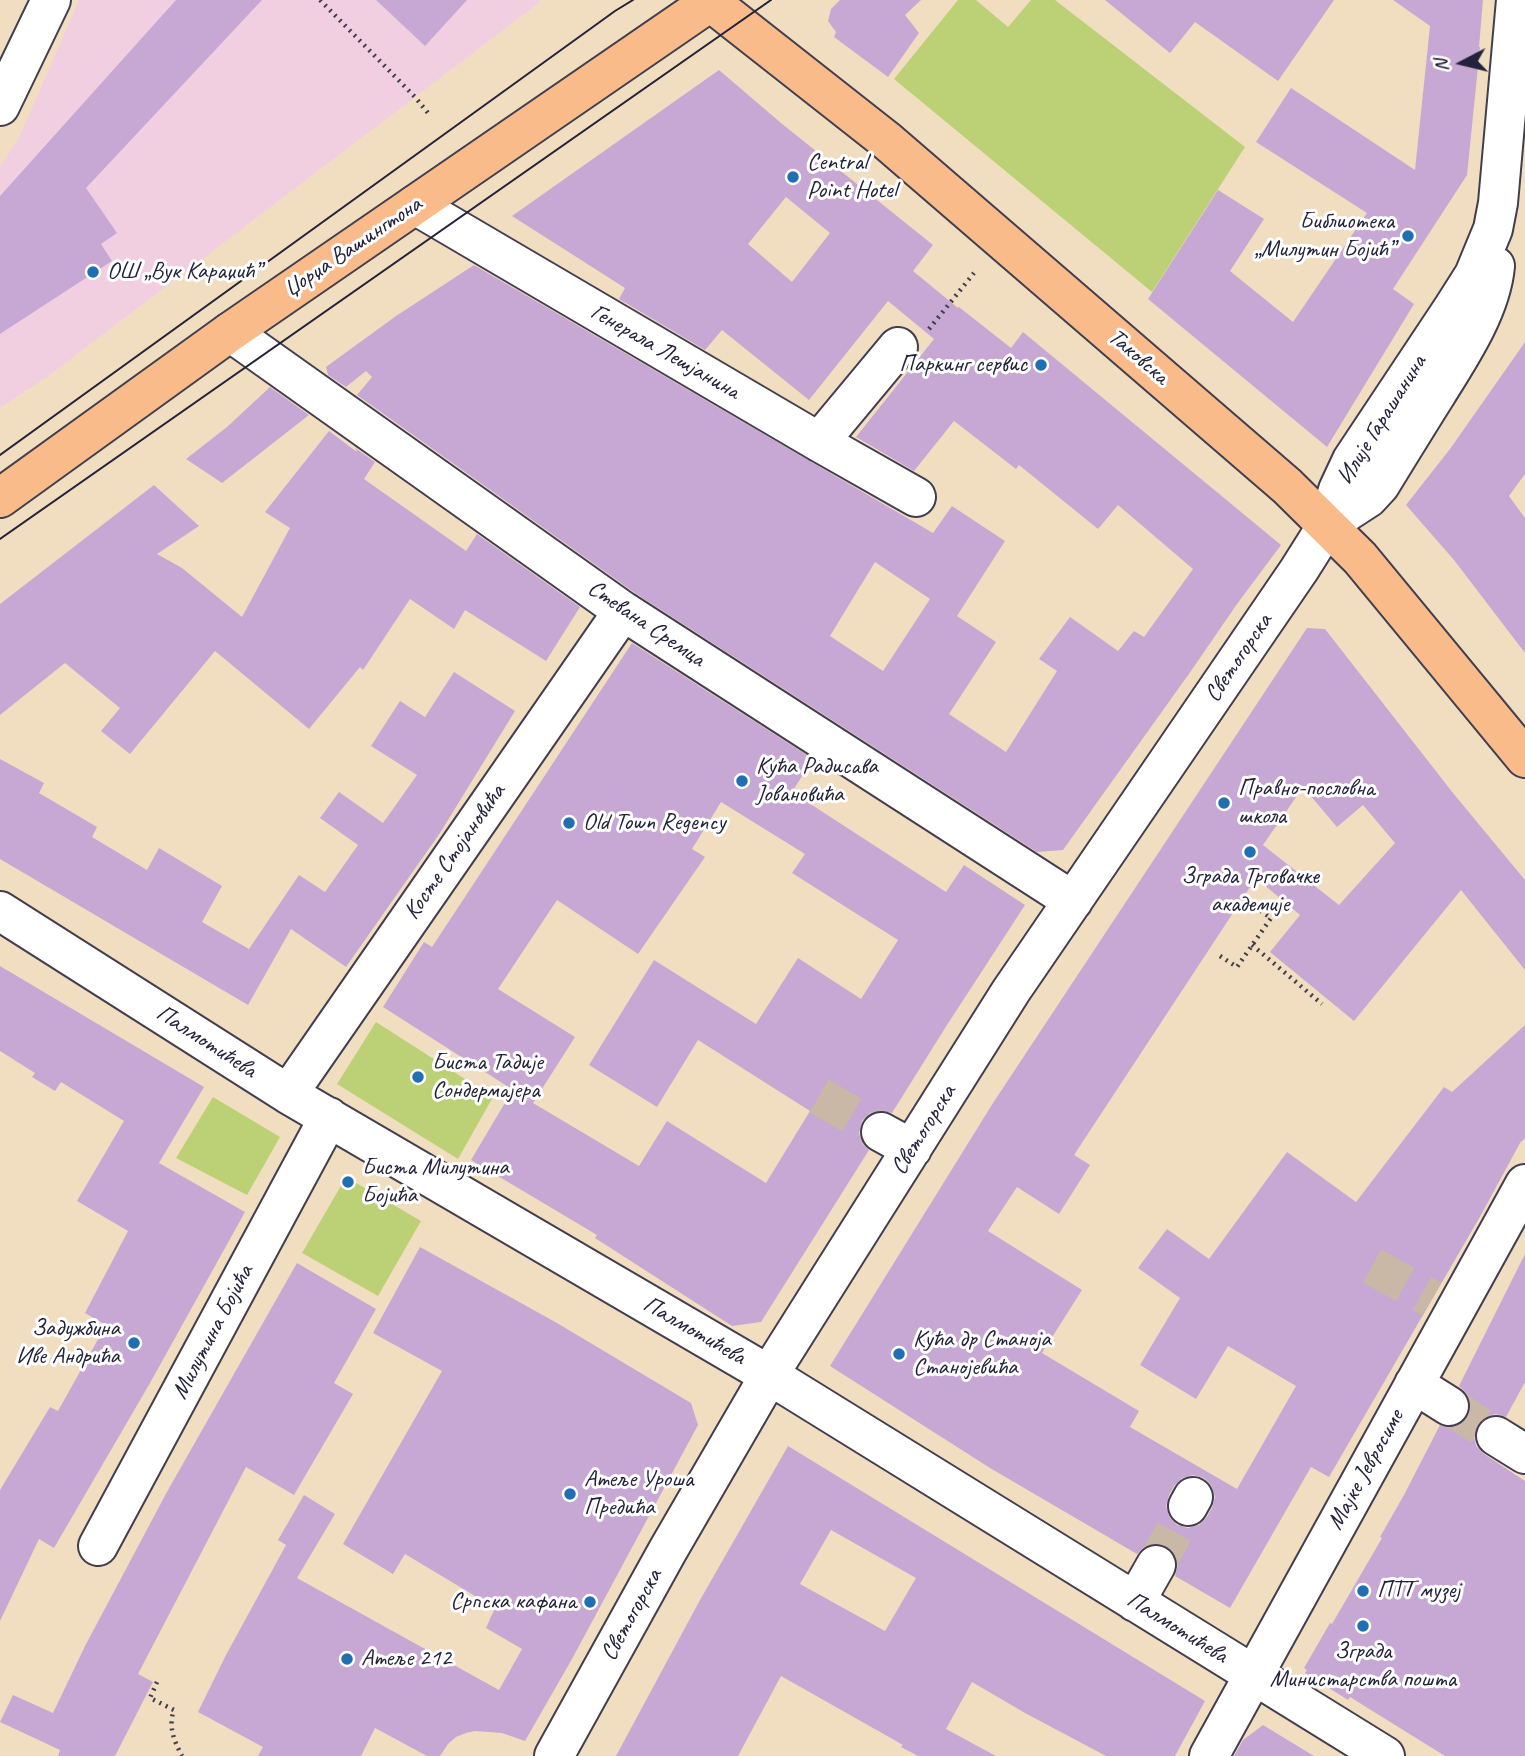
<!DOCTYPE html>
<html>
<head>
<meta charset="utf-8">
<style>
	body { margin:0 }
	#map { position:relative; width:1525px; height:1756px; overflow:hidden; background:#f1dec0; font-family:Caveat,sans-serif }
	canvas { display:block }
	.north { position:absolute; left:1427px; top:28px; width:70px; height:70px; -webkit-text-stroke:5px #fff; paint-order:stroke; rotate:263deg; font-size:19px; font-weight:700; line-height:28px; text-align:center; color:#22223b }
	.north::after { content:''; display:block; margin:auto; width:24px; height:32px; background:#22223b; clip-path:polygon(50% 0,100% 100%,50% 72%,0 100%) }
</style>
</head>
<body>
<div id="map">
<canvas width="1525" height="1756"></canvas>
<div class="north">N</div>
</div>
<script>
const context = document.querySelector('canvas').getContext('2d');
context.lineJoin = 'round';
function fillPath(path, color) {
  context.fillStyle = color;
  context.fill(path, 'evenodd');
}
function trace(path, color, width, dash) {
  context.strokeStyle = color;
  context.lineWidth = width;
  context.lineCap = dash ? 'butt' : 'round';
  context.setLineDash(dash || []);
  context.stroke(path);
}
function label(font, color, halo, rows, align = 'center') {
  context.font = font + ' Caveat,sans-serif';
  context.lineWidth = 6;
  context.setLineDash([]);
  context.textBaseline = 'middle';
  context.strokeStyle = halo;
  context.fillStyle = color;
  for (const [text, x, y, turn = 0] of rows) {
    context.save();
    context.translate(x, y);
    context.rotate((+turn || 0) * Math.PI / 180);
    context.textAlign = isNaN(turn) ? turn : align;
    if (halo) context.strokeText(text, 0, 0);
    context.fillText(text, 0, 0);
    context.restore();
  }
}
fillPath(new Path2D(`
	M 79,0 L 539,0 L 540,2 L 47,377 L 0,408 L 0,166 L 18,140 Z`), '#f2cfe0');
fillPath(new Path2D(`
	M 958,0 L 976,0 L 1008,27 L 1031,0 L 1055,0 L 1245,147 L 1152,292 L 894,79 Z
	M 376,1022 L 493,1097 L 458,1159 L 337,1084 Z
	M 213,1097 L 280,1137 L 247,1195 L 176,1158 Z
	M 346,1177 L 421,1221 L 378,1296 L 302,1253 Z`), '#bcd175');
fillPath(new Path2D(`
	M 176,0 L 262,0 L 86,188 L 117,233 L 101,244 L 112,261 L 0,334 L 0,196 Z
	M 376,0 L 467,0 L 425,46 Z
	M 840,0 L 921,0 L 905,15 L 919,33 L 888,77 L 834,37 L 836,32 L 828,21 L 831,9 Z
	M 1105,0 L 1334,0 L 1278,81 L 1195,22 L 1170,53 Z
	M 1393,0 L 1483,0 L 1479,47 L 1480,47 L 1467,175 L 1393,289 L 1414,304 L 1327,447 L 1148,299 L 1218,190 L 1264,219 L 1230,271 L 1293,322 L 1367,213 L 1256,142 L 1291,88 L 1415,170 L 1430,26 Z
	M 719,70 L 781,123 L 933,245 L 913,271 L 958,308 L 959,307 L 1011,348 L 1023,332 L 1281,545 L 1237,604 L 1191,671 L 1063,850 L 1037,852 L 635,593 L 357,395 L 372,377 L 366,371 L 346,387 L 328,375 L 326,367 L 396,316 L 474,265 L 933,533 L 952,506 L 1005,541 L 957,616 L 996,642 L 949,714 L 1006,752 L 1057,671 L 1039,659 L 1070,617 L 1118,651 L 1134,631 L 1144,637 L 1193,569 L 1118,505 L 1098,529 L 1019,465 L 1016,469 L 954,421 L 914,471 L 856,437 L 934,339 L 888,301 L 809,400 L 722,330 L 705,350 L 619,299 L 625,288 L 512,216 ZM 786,197 L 830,233 L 792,282 L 748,244 ZM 875,562 L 930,599 L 883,671 L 830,636 Z
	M 1525,342 L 1525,474 L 1509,496 L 1525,518 L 1525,653 L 1454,560 L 1406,505 L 1450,449 Z
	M 270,387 L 309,415 L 222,483 L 186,459 L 227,427 Z
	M 329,431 L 357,452 L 355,448 L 375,462 L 364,479 L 466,551 L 477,534 L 580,607 L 546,661 L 465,610 L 454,629 L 410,599 L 363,670 L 360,667 L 309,729 L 215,651 L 130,754 L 101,731 L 120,708 L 65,663 L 0,715 L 0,604 L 154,485 L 199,526 L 157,554 L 182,568 L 242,617 L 290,528 L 265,512 Z
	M 1307,628 L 1325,629 L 1453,793 L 1525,880 L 1525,970 L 1461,890 L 1354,1021 L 1270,952 L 1300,915 L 1256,878 L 1074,1155 L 1090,1165 L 1059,1214 L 1017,1187 L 988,1231 L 1082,1290 L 1042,1353 L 1139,1411 L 1130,1427 L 1237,1489 L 1296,1386 L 1228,1346 L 1196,1399 L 1140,1365 L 1180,1298 L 1138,1268 L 1167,1229 L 1209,1259 L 1287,1152 L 1356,1202 L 1444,1087 L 1452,1092 L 1525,1025 L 1525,1138 L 1520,1143 L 1481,1215 L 1329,1477 L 1311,1467 L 1230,1608 L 1175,1576 L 1178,1564 L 1174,1553 L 1167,1546 L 1155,1543 L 1144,1547 L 1137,1554 L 990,1468 L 830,1366 L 993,1103 ZM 1303,787 L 1337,827 L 1363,805 L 1395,843 L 1339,905 L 1263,845 ZM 1193,1475 L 1204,1478 L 1211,1485 L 1215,1497 L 1212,1508 L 1207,1517 L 1199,1525 L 1188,1528 L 1177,1525 L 1170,1518 L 1166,1506 L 1169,1495 L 1174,1486 L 1182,1478 Z
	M 632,643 L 813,759 L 792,792 L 946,892 L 964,865 L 1025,905 L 947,1025 L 892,1113 L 880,1110 L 870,1113 L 862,1121 L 859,1133 L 862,1143 L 869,1150 L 761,1322 L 732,1326 L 595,1238 L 597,1235 L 471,1160 L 512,1091 L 532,1102 L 383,1007 L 424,942 L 432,947 ZM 721,802 L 805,854 L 792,873 L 898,940 L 861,999 L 798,958 L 756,1024 L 654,960 L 589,1065 L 657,1107 L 698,1040 L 810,1111 L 766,1183 L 667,1121 L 639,1166 L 533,1103 L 575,1037 L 498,989 L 557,900 L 638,954 L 705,857 L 692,849 Z
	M 454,672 L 515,711 L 440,833 L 346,967 L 291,929 L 248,1005 L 0,859 L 0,759 L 44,783 L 39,793 L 97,827 L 92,837 L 147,870 L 159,848 L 222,886 L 202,922 L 249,949 L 299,875 L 325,892 L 358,845 L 320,818 L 339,792 L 383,823 L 417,775 L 371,746 L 400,701 L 425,717 Z
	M 0,966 L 204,1087 L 159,1163 L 245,1212 L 150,1383 L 54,1548 L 39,1539 L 0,1621 L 0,1490 L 50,1407 L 58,1411 L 106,1325 L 85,1313 L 128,1231 L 77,1201 L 124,1121 L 61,1082 L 55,1091 L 32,1077 L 35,1073 L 0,1051 Z
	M 420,1247 L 557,1323 L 691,1403 L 698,1425 L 572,1659 L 525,1741 L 502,1733 L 475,1731 L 466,1733 L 456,1737 L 448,1744 L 440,1756 L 427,1756 L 375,1728 L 361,1756 L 258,1756 L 263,1747 L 198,1712 L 226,1655 L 286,1545 L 278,1540 L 304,1495 L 335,1514 L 297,1578 L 499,1690 L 522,1649 L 486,1628 L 495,1608 L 405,1554 L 393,1574 L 343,1544 L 442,1371 L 373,1333 Z
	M 1525,1254 L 1525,1382 L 1506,1417 L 1496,1414 L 1485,1417 L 1477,1425 L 1474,1436 L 1476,1446 L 1484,1454 L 1525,1481 L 1525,1756 L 1445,1756 L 1350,1697 L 1348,1700 L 1305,1673 L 1307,1670 L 1304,1668 L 1330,1623 L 1332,1624 L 1382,1538 L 1380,1537 L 1404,1495 L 1440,1425 L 1449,1428 L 1459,1426 L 1468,1417 L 1471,1407 L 1469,1396 L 1459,1386 Z
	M 297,1263 L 376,1309 L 334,1383 L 353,1394 L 294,1495 L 246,1467 L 138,1674 L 153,1682 L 115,1756 L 58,1756 L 60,1750 L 0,1722 L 13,1695 L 53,1713 L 85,1646 L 168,1490 Z
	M 788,1446 L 1205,1701 L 1175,1756 L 1106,1756 L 1025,1713 L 972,1682 L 946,1729 L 996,1756 L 918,1756 L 901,1747 L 903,1745 L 781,1676 L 738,1756 L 616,1756 L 700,1600 ZM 831,1530 L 916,1578 L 885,1631 L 800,1584 Z
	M 1263,1725 L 1314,1756 L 1234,1756 L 1243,1740 Z`), '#c7a8d4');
trace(new Path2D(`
	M 819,1096 L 881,1132
	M 1372,1266 L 1432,1299
	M 1449,1406 L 1496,1436
	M 1156,1565 L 1188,1506`), '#c8b8a5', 38, [38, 19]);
const minor = new Path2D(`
	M 0,106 L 51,0
	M 415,205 L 819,442 L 916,497
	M 230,332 L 623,611 L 1073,901
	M 819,442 L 898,347
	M 1328,524 L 1368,498 L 1380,485 C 1399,454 1418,423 1437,393 C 1460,356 1491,310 1495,266
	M 0,911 L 288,1094 L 769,1375 L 1385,1756
	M 288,1094 L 623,611
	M 881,1132 L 912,1149
	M 1414,1384 L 1449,1406
	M 1496,1436 L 1525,1454
	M 1188,1506 L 1193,1497
	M 98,1546 L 329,1117
	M 1135,1602 L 1156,1565
	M 554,1756 L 668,1550 L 780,1357 L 1011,991 L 1299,570 L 1328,524 L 1338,490 L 1352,460 L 1453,308 L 1474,275 L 1493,229 L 1498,203 L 1516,0
	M 1209,1756 L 1525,1184`);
const major = new Path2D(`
	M 708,0 L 886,140 L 1287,486 L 1360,558 L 1525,758
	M 0,498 L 230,332 L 713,0`);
trace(minor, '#413e4f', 42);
trace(major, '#413e4f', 42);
trace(new Path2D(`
	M 320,0 L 415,97 L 428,113
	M 929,329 L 974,273
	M 1252,945 L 1322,1004
	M 1220,956 L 1237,967 L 1271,918 L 1243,899
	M 157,1682 L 150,1698 L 174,1710 C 168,1726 174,1741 182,1756`), '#413e4f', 4.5, [2, 5]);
trace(minor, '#fff', 38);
trace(major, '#fabb8b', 38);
trace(new Path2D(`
	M 0,455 L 615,11 L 633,0
	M 0,539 L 771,0`), '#22223b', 2);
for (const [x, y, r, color] of [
	[793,177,7,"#1f6fb2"],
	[1408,236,7,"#1f6fb2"],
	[93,272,7,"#1f6fb2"],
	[1041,365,7,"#1f6fb2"],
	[742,781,7,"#1f6fb2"],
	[1224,803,7,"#1f6fb2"],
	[569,823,7,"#1f6fb2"],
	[1250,852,7,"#1f6fb2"],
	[418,1077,7,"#1f6fb2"],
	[348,1182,7,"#1f6fb2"],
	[134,1343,7,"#1f6fb2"],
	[899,1354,7,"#1f6fb2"],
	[570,1494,7,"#1f6fb2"],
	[1363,1591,7,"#1f6fb2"],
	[590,1602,7,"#1f6fb2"],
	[1363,1626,7,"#1f6fb2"],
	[347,1659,7,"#1f6fb2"]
]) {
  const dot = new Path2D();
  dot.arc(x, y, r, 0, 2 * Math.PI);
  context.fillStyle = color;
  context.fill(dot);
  trace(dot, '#fff', 2.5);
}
label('24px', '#22223b', '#fff', [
	["Central",807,163],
	["Point Hotel",807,191],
	["Библиотека",1394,222,"right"],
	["„Милутин Бојић”",1394,250,"right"],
	["ОШ „Вук Караџић”",107,272],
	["Паркинг сервис",1027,365,"right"],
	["Кућа Радисава",756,767],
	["Јовановића",756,795],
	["Правно-пословна",1238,789],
	["школа",1238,817],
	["Old Town Regency",583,823],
	["Зграда Трговачке",1250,877,"center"],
	["академије",1250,905,"center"],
	["Биста Тадије",432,1063],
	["Сондермајера",432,1091],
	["Биста Милутина",362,1168],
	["Бојића",362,1196],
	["Задужбина",120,1329,"right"],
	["Иве Андрића",120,1357,"right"],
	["Кућа др Станоја",913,1340],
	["Станојевића",913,1368],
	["Атеље Уроша",584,1480],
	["Предића",584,1508],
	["ПТТ музеј",1377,1591],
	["Српска кафана",576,1602,"right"],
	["Зграда",1363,1652,"center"],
	["Министарства пошта",1363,1680,"center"],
	["Атеље 212",361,1659]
], 'left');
label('24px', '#22223b', '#fff', [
	["Џорџа Вашингтона",353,247,-34],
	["Генерала Лешјанина",665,352,30],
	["Таковска",1138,357,41],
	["Илије Гарашанина",1382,420,-58],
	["Стевана Сремца",646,624,34],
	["Светогорска",1239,658,-56],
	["Косте Стојановића",455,852,-55],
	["Палмотићева",206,1042,33],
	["Светогорска",924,1130,-58],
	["Палмотићева",694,1331,30],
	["Милутина Бојића",213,1332,-62],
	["Мајке Јевросиме",1366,1470,-61],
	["Светогорска",632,1615,-61],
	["Палмотићева",1177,1628,32]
]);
</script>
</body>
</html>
